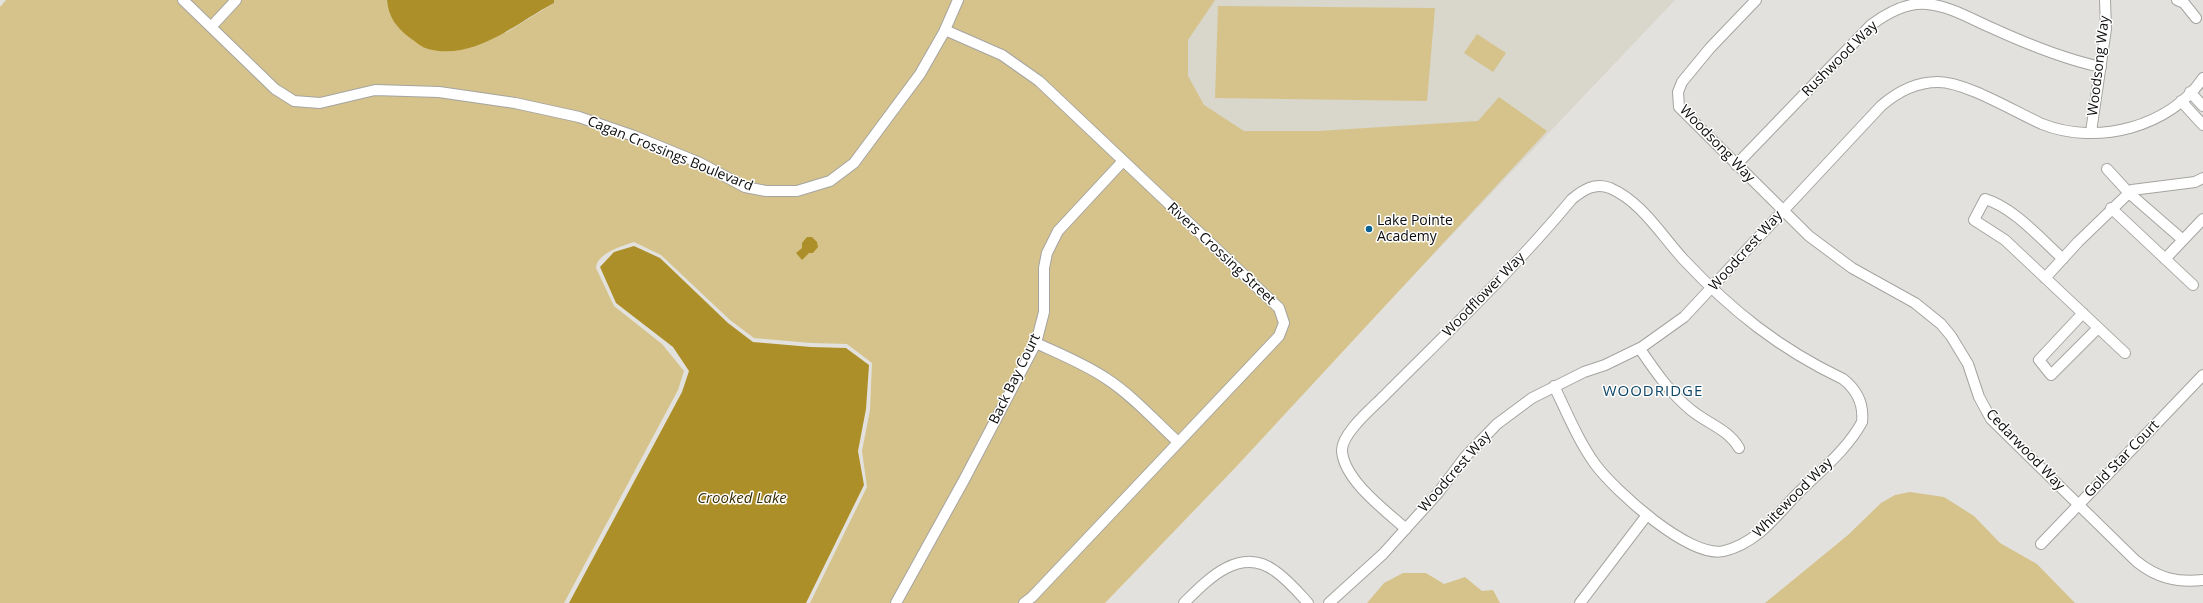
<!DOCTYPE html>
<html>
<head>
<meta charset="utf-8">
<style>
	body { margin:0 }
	canvas { display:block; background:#e2e1dd }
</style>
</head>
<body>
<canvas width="2203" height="603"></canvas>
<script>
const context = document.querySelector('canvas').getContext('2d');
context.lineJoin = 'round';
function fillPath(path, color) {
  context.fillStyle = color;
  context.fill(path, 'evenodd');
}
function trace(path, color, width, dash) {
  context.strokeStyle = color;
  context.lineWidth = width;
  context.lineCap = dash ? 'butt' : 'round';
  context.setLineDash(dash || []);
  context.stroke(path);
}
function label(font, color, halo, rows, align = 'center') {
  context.font = font + ' "Open Sans",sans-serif';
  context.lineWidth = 3;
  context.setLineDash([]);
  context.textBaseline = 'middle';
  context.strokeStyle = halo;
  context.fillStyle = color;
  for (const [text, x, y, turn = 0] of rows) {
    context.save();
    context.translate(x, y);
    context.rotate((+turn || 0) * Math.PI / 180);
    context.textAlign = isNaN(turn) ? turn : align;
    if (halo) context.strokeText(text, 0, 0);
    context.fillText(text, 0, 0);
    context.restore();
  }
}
fillPath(new Path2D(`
	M 1127,0 L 1675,0 L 1374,317 L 1188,141 Z`), '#d9d6cb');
fillPath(new Path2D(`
	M 6,0 L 387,0 C 388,24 409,37 427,49 L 507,32 L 554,3 L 554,0 L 1215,0 L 1188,40 L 1188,76 L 1204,105 L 1244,131 L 1318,131 L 1478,121 L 1499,97 L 1547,131 L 1235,468 L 1105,603 L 810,603 L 867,487 L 862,451 L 870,410 L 872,363 L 847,344 L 811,343 L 754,338 L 730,320 L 661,255 L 634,242 C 622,246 597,253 596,268 L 614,306 L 662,344 L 684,371 L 678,390 L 564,603 L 0,603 L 0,7 Z
	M 1218,6 L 1435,8 L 1427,101 L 1215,98 Z
	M 1477,34 L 1506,53 L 1493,72 L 1464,53 Z
	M 1910,492 L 1944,497 L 1974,516 L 2000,543 L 2037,564 L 2075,603 L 1765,603 L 1848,535 L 1881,503 L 1895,495 Z
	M 1403,573 L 1426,573 L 1444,584 L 1465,577 L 1482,591 L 1493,590 L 1500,603 L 1367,603 L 1384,583 Z`), '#d6c38b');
fillPath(new Path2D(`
	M 387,0 L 554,0 L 554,3 C 516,23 475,61 428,49 C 422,48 415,41 410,38 C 397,28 388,17 387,0 Z
	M 807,237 L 812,237 L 817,242 L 818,247 L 813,253 L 809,253 L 802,260 L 796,253 L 802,248 L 802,243 Z
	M 634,246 L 660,258 L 728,323 L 753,342 L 811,347 L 846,348 L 869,365 L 866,409 L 858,451 L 864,485 L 806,603 L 569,603 L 682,392 L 689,371 L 673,347 L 616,303 L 600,267 L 614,252 Z`), '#ad8f29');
const minor = new Path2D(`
	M 183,0 L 275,89 L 294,101 L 320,103 L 375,90 L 439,92 L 515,103 L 579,117 L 634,136 L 700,163 L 745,187 L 766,191 L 797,191 L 830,181 L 854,163 L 920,74 L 944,32 L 958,0
	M 1756,0 L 1710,48 L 1682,82 L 1678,92 L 1679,107 L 1809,236 L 1852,268 L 1915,303 L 1941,324 L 1951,336 L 1968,364 L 1979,397 L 1991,419 L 2136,561 C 2157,578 2177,583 2203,580
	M 2177,0 L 2184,3 L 2196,18
	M 211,27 L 236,0
	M 945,30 L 1002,55 L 1039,81 L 1279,308 L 1284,323 L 1279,336 L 1032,597 L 1024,603
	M 2190,92 L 2203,106
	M 2181,101 L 2203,125
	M 2091,132 L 2106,29 L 2105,0
	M 1736,165 L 1871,25 C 1887,13 1906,2 1927,4 C 1950,6 1971,19 1992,28 C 2027,44 2063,59 2101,67
	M 2107,169 L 2129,193 L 2183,240
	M 2111,208 L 2193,285
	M 2063,259 C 2041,239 2013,207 1985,199 L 1974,220 L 2005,240 L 2125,353
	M 2165,259 L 2203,219
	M 2045,278 L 2078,242 L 2132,190 L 2195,182 L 2203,178
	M 2083,313 L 2039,360 L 2051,375 L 2098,328
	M 1036,343 C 1060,354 1085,364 1107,379 C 1133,396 1155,421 1178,442
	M 1640,349 C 1655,371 1670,393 1691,410 C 1708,424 1728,429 1739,448
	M 1406,529 C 1385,510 1344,480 1342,451 C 1341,434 1372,408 1384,396 C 1448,332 1514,269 1572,199 C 1583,190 1595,182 1610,188 C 1642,202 1661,235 1684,260 C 1732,311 1780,349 1843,379 C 1857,390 1864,404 1862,422 C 1847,450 1819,472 1797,494 C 1775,517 1757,543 1724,551 C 1690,559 1615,491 1595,464 C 1578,440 1567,413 1554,386
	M 2041,544 L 2203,375
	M 896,603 L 964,480 L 1036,343 L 1044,312 L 1044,268 L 1047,253 L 1058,231 L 1123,161
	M 1184,603 C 1207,580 1240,545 1275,571 C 1288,580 1298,592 1308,603
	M 1329,603 L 1383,554 L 1438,493 L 1465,457 L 1497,424 L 1532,398 L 1584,372 L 1605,365 L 1642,347 L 1684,317 L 1881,106 C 1897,92 1916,82 1938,82 C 1966,82 2015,112 2042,124 C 2097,146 2170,127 2203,78
	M 1580,603 L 1647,515`);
trace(minor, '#a5a4a1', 12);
trace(minor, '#fff', 10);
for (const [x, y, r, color] of [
	[1369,229,4,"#086192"]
]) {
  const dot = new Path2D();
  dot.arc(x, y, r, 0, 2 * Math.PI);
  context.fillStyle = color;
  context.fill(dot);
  trace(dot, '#fff', 1.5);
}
label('14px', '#0c0c0b', '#fff', [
	["Rushwood Way",1840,59,-45],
	["Woodsong Way",2099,66,-83],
	["Woodsong Way",1717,144,46],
	["Cagan Crossings Boulevard",670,154,22],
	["Woodcrest Way",1746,251,-48],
	["Rivers Crossing Street",1221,254,43],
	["Woodflower Way",1484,295,-46],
	["Back Bay Court",1015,379,-64],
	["Cedarwood Way",2025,450,46],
	["Gold Star Court",2122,459,-46],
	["Woodcrest Way",1455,472,-49],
	["Whitewood Way",1793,498,-45]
]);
label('14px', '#0c0c0b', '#fff', [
	["Lake Pointe",1377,221],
	["Academy",1377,237]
], 'left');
context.letterSpacing = '1px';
label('15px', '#0d4567', '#fff', [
	["WOODRIDGE",1653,392]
]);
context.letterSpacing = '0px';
label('italic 15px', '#3a2e02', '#fff', [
	["Crooked Lake",742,499]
]);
</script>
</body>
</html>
